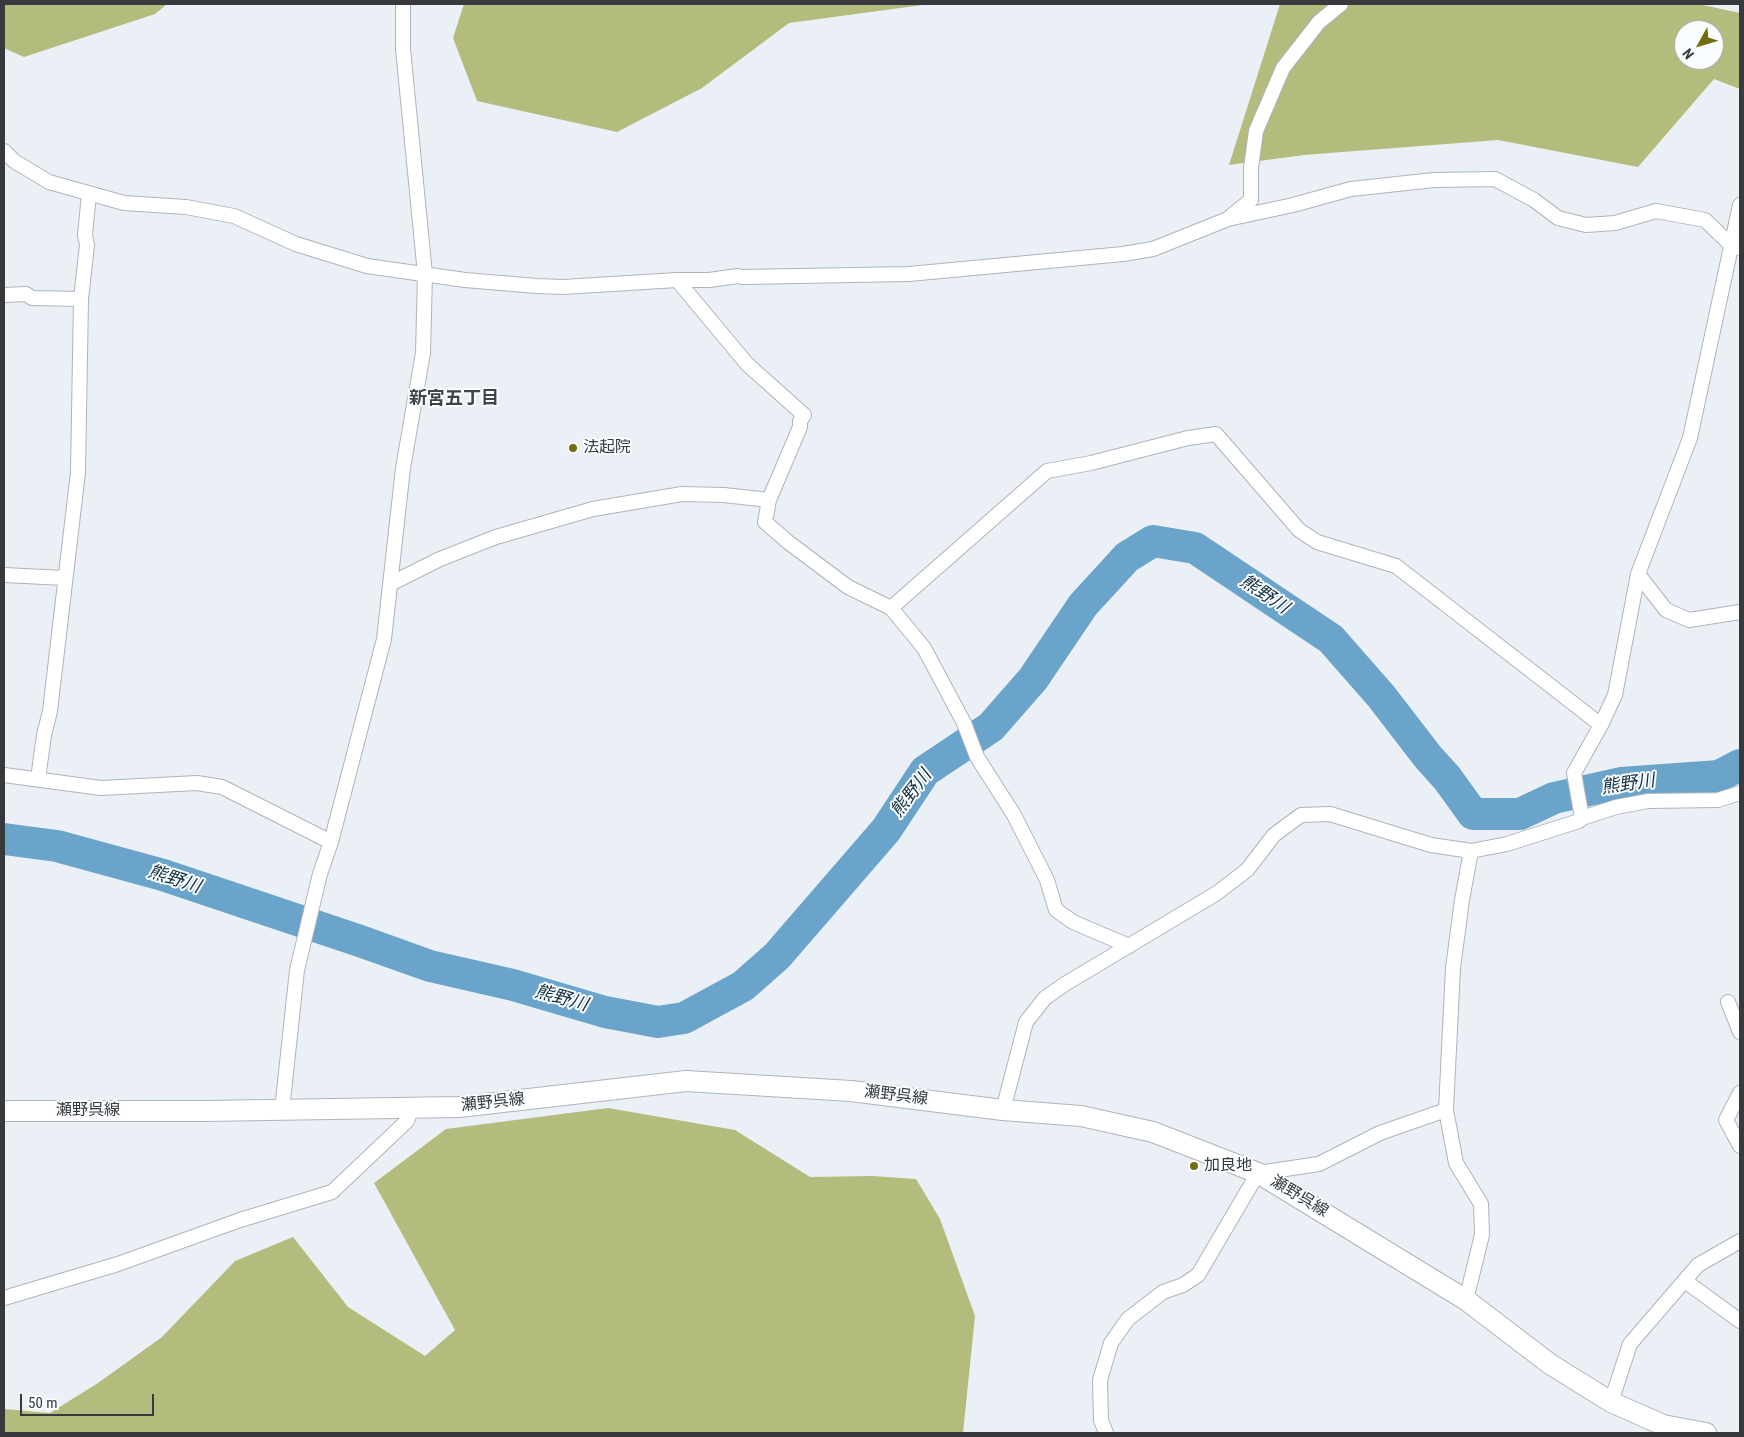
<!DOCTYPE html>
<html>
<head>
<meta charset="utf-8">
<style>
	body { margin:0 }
	#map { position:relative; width:1744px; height:1437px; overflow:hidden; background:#eaf0f6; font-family:"Roboto Condensed",sans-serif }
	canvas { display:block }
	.frame { position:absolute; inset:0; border:5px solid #37393c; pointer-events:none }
	.north { position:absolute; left:1674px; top:20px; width:50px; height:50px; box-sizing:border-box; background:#fafdff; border:1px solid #acafb1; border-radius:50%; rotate:231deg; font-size:14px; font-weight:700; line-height:20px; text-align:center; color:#37393c }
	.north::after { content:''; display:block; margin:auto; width:18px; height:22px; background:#736d0c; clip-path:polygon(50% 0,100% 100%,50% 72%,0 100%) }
	.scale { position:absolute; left:20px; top:1394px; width:134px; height:22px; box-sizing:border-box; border:2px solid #37393c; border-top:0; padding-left:6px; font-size:15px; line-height:18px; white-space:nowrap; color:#37393c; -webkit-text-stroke:4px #fafdff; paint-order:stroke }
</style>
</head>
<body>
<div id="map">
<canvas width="1744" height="1437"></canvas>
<div class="frame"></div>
<div class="north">N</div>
<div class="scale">50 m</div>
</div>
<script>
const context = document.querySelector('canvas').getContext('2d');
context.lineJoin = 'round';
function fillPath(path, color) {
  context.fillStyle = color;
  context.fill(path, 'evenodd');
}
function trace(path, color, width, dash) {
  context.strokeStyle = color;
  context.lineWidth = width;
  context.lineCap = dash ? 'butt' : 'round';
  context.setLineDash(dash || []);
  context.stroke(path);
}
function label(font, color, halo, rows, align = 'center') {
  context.font = font + ' "Roboto Condensed","Noto Sans JP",sans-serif';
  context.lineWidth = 4;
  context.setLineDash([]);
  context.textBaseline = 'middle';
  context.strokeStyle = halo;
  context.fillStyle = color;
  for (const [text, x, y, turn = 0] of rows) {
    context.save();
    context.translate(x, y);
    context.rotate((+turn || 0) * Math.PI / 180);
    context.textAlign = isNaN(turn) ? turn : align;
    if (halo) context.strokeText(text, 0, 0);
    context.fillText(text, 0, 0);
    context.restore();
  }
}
fillPath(new Path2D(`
	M 4,4 L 167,4 L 155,14 L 24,57 L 4,48 Z
	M 464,4 L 930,4 L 789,23 L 702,88 L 617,132 L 477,101 L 453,38 Z
	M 1280,4 L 1698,4 L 1740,13 L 1740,89 L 1714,79 L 1638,167 L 1498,140 L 1304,155 L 1229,165 ZM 1684,30 L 1714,30 L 1714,60 L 1684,60 Z
	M 608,1108 L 735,1130 L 810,1177 L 872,1176 L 916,1179 L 940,1219 L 975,1316 L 963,1433 L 4,1433 L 4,1409 L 50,1413 L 98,1383 L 162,1337 L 235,1261 L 293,1237 L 348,1307 L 425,1356 L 455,1330 L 374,1183 L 446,1129 Z`), '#b3bc7d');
trace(new Path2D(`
	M 4,839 L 57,846 L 163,875 L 360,941 L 430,966 L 513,985 L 605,1012 L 658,1022 L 684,1018 L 743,986 L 777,956 L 886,830 L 925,771 L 991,727 L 1033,679 L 1083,605 L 1127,557 L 1153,541 L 1195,548 L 1331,639 L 1381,696 L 1428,757 L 1447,778 L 1473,814 L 1520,814 L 1554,798 L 1621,783 L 1719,776 L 1740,765`), '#6aa4cb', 32);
const minor = new Path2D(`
	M 4,151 L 14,161 L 49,182 L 124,203 L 186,207 L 234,216 L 296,244 L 367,266 L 465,280 L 537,286 L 563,287 L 677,280 L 709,280 L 738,276 L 742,277 L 909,274 L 1123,254 L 1153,249 L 1228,219 L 1293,205 L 1351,189 L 1434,180 L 1495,179 L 1534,200 L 1558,218 L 1586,225 L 1615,223 L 1656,211 L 1705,220 L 1731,245 L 1740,248
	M 1230,217 L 1251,200 L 1251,168 L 1256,131 L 1283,68 L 1319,22 L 1341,4
	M 677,280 L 747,364 L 804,415 L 800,421 L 800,427 L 769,500 L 765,522 L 788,542 L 848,587 L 891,608 L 924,648 L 964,723 L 977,757 L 1014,815 L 1047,880 L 1056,910 L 1073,922 L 1129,946
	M 4,295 L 26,294 L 32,298 L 81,299
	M 1638,574 L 1666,610 L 1689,620 L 1740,612
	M 4,575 L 65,578
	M 390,584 L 440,559 L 496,537 L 593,509 L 682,494 L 724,495 L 769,500
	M 891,608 L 1047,471 L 1091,463 L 1188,438 L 1216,434 L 1299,530 L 1317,542 L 1396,566 L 1601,725
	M 4,775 L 101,788 L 197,783 L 222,787 L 331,842
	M 38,779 L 44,735 L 50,711 L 78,472 L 81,299 L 87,245 L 85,235 L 89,194
	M 1582,818 L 1574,773 L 1601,725 L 1615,695 L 1638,574 L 1690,438 L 1740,205
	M 1728,1002 L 1740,1032
	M 1740,1093 L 1726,1120 L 1740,1146
	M 282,1110 L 297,970 L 320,874 L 331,842 L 384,639 L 403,468 L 423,353 L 425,274 L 403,49 L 403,4
	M 1003,1110 L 1026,1022 L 1045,998 L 1065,984 L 1217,893 L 1247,870 L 1274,835 L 1301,815 L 1330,814 L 1431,845 L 1471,851 L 1507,844 L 1579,821 L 1582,818 L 1616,807 L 1648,801 L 1718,800 L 1740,793
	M 1685,1281 L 1740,1321
	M 4,1298 L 118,1264 L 240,1220 L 332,1192 L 407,1121 L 412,1108
	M 1466,1300 L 1482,1235 L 1481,1204 L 1456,1163 L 1446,1110 L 1453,968 L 1462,900 L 1471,851
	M 1611,1402 L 1630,1344 L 1698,1265 L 1740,1241
	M 1106,1433 L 1101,1420 L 1100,1380 L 1111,1343 L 1128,1319 L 1163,1292 L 1183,1285 L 1198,1275 L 1258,1173 L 1319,1164 L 1380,1133 L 1446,1110`);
const secondary = new Path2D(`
	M 4,1111 L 204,1111 L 459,1107 L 686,1081 L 851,1091 L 1003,1110 L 1081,1116 L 1153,1132 L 1258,1173 L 1466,1300 L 1550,1364 L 1611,1402 L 1663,1425 L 1706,1433`);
trace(minor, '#afb4ba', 16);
trace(secondary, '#afb4ba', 22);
trace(minor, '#fff', 14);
trace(secondary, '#fff', 20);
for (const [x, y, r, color] of [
	[573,448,5,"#736d0c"],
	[1194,1166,5,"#736d0c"]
]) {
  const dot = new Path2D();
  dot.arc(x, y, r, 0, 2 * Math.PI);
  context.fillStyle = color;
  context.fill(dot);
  trace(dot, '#fafdff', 2);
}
label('16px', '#37393c', '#fafdff', [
	["法起院",583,448],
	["加良地",1204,1166]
], 'left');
label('16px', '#37393c', '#fafdff', [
	["瀬野呉線",896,1096,7],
	["瀬野呉線",493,1103,-6],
	["瀬野呉線",88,1111],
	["瀬野呉線",1299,1197,31]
]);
label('bold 18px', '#404449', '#fafdff', [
	["新宮五丁目",454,399]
]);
label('italic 18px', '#122e3e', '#fafdff', [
	["熊野川",1264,595,34],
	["熊野川",1628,785,-8],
	["熊野川",912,794,-53],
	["熊野川",174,880,18],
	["熊野川",561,999,16]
]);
</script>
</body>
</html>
